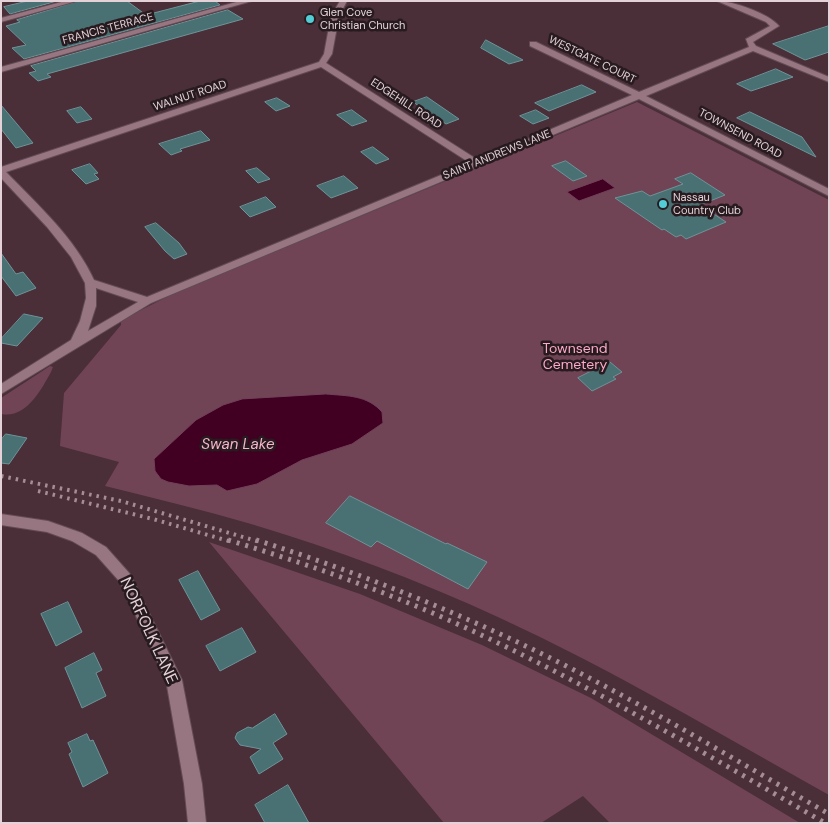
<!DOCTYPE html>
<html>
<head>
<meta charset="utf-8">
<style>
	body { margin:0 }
	#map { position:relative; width:830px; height:824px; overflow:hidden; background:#4a2e38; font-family:"DM Sans",sans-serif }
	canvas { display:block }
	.frame { position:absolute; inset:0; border:2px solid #e4d2d8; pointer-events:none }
</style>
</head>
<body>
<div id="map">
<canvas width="830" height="824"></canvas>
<div class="frame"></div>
</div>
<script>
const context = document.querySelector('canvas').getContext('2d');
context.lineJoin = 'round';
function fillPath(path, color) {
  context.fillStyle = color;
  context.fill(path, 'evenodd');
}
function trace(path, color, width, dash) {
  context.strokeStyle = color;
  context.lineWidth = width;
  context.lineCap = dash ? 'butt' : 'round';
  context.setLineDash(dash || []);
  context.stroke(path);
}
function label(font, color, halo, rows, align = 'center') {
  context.font = font + ' "DM Sans",sans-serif';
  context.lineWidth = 5;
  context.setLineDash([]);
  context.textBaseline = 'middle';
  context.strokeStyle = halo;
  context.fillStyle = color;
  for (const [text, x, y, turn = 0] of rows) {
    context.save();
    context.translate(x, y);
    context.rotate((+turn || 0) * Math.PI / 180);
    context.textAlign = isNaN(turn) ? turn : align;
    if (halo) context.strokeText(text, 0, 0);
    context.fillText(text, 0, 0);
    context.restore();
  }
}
fillPath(new Path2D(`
	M 637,102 L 829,200 L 829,795 C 720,734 613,670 500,618 C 420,581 335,549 251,524 C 203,510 153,498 105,486 L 119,462 L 60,446 L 64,393 L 121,325 L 121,320 L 177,292 Z
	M 50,366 L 53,367 L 51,372 C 41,390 26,419 1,414 L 1,398 Z
	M 209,542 L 360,594 L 482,645 L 591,698 L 800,823 L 610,823 L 583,796 L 541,823 L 444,823 Z`), '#704455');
const water = new Path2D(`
	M 603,179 L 615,188 L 579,201 L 567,192 Z
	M 326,394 C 348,396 367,395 382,412 L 383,423 L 352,444 L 302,460 L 257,484 L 227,491 L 217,485 L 189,486 L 168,482 L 161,479 L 155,471 L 154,459 L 196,420 L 223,405 L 242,399 Z`);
fillPath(water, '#410022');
trace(water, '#723f59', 1);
const building = new Path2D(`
	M 28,1 L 57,1 L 10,14 L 4,7 Z
	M 79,1 L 127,1 L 146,15 L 200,1 L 215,1 L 220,5 L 24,59 L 12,48 L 26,45 L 6,26 L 20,22 L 17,20 Z
	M 228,10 L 243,19 L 47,74 L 51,77 L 38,81 L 29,73 L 36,71 L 31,66 Z
	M 829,26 L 829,52 L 805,60 L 773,44 Z
	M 486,40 L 523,60 L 509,64 L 481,48 Z
	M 776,69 L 793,77 L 751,91 L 737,84 Z
	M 582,85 L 596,92 L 549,111 L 535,103 Z
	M 427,97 L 459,119 L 446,124 L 413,102 Z
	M 277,98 L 290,106 L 276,111 L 265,102 Z
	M 1,105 L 33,143 L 16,148 L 1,129 Z
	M 81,107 L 92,119 L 77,123 L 67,111 Z
	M 352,110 L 356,113 L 367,121 L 352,126 L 337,115 Z
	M 536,110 L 549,118 L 533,124 L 520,116 Z
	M 750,112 L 802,137 L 816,157 L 737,118 Z
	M 201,131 L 210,140 L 180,149 L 182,151 L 171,155 L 159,144 Z
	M 373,147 L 389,159 L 376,164 L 361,152 Z
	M 566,161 L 587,176 L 573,181 L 552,166 Z
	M 90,164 L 98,173 L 94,174 L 99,179 L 86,184 L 72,170 Z
	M 257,168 L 270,179 L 258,183 L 246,171 Z
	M 691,173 L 725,195 L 700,205 L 726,222 L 686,239 L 681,235 L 676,237 L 664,229 L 662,230 L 615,198 L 642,191 L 650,196 L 683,184 L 675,179 Z
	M 344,176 L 358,188 L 331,198 L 317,186 Z
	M 266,197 L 276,207 L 250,217 L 240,207 Z
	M 156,223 L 179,243 L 187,254 L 174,259 L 165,251 L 145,227 Z
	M 1,253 L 16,274 L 23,272 L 36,288 L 16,296 L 1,276 Z
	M 24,314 L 43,318 L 17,346 L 1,343 L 1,339 Z
	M 610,362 L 622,372 L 613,377 L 616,379 L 592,391 L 578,378 Z
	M 6,434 L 27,438 L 9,464 L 1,463 L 1,440 Z
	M 350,496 L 446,544 L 447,543 L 487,562 L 468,589 L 377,541 L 371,547 L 326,523 Z
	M 198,571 L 220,610 L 201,620 L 179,580 Z
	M 68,602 L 82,632 L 56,646 L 41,614 Z
	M 242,628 L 256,652 L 220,671 L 206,646 Z
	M 94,653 L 102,670 L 96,673 L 106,696 L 82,708 L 65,668 Z
	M 275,714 L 287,734 L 273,743 L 283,759 L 259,774 L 250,757 L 261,749 L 240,745 L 235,738 L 237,733 L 248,727 L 252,728 Z
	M 87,734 L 90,741 L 93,740 L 108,773 L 83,787 L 69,754 L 72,752 L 68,743 Z
	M 288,785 L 309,823 L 265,823 L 255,805 Z`);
fillPath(building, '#497073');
trace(building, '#6d9498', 1);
const minor = new Path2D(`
	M 65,1 L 77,1 L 1,22 L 1,18 Z
	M 240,1 L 252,1 L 1,72 L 1,67 Z
	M 340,1 L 347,1 L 339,16 L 332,54 L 326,63 L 478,160 L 632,95 L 530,46 L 530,42 L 536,42 L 639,92 L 749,47 L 746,39 L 770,26 L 766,22 L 717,1 C 733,1 768,13 779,26 L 753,42 L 756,46 L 829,77 L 829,82 L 753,51 L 646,96 L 829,189 L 829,196 L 639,99 L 151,303 L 1,394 L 1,384 L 71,340 L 80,321 L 86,298 L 85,283 L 71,257 L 47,227 L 1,178 L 1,167 L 319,62 L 324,54 L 331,16 ZM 321,67 L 470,163 L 147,297 L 94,280 C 75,238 37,204 6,172 ZM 96,288 L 138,302 L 88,331 L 96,306 Z
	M 1,514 L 48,521 L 82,533 L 106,547 L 130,574 L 182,680 L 202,784 L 206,823 L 188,823 L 184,784 L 166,680 L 120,582 L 96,555 L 72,541 L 47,532 L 1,525 Z`);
trace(minor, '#624b54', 2);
fillPath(minor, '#977682');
trace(new Path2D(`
	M 1,476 L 121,501 L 260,542
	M 38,491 L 153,519 L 232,542`), '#a48d95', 4, [2.5, 5]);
trace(new Path2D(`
	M 228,540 C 298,561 367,585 435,614 C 570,673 697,749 825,823
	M 256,540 C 351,570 445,607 534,650 C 635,699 732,758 829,814`), '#a48d95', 5, [3, 6]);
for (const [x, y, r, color] of [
	[310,19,5,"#52ccd5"],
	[663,204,5,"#52ccd5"]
]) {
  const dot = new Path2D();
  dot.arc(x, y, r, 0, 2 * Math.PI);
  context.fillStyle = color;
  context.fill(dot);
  trace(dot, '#271b1f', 2);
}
label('11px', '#e4d2d8', '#271b1f', [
	["Glen Cove",320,13],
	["Christian Church",320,26],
	["Nassau",673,198],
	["Country Club",673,211]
], 'left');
label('11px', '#e4d2d8', '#271b1f', [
	["FRANCIS TERRACE",108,29,-15],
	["WESTGATE COURT",592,60,26],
	["WALNUT ROAD",190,96,-18],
	["EDGEHILL ROAD",406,104,33],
	["TOWNSEND ROAD",740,134,28],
	["SAINT ANDREWS LANE",497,155,-22]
]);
label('14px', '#fda9c9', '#271b1f', [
	["Townsend",575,349],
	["Cemetery",575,365]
]);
label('italic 15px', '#f5b5cc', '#271b1f', [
	["Swan Lake",238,445]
]);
label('16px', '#e4d2d8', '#271b1f', [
	["NORFOLK LANE",148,631,65]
]);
</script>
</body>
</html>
